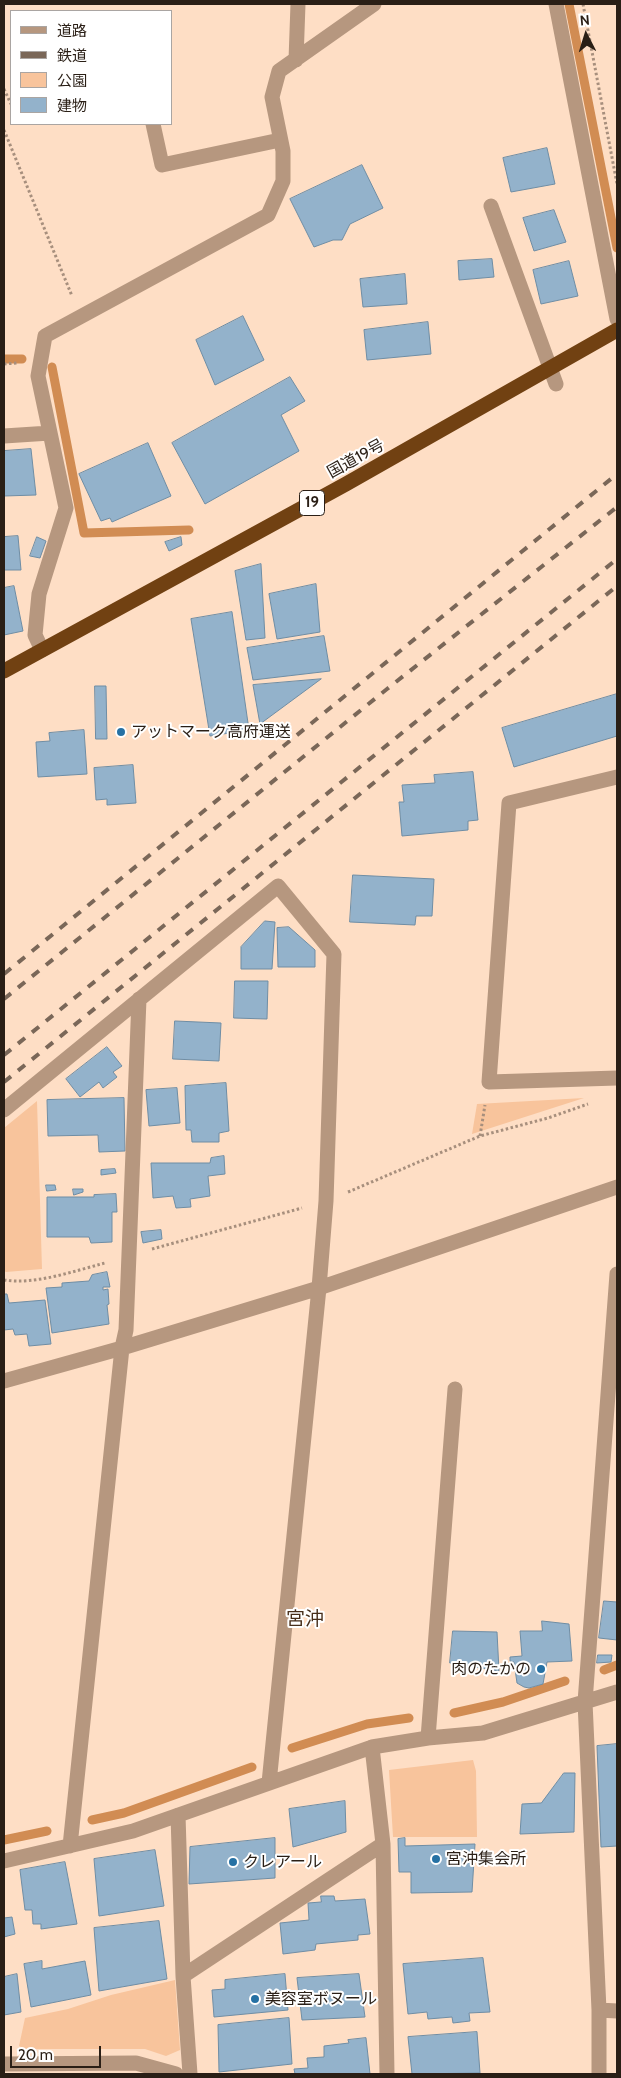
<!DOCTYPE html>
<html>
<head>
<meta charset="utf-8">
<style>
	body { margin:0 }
	#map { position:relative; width:621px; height:2078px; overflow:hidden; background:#fedec5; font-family:Cabin,"Noto Sans JP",sans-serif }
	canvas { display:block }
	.frame { position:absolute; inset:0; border:5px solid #2a1f16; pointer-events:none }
	.legend { position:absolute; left:10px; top:10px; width:162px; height:115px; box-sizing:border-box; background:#fff; border:1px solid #aaa5a2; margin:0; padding:6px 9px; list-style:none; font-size:15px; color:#2a1f16 }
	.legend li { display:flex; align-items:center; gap:10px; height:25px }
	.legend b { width:25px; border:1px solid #aaa5a2 }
	.north { position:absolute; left:561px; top:10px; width:50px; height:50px; -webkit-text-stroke:4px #fff; paint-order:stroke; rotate:355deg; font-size:14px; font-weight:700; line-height:20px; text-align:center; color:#2a1f16 }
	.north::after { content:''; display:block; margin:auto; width:18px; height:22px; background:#2a1f16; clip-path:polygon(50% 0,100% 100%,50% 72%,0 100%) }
	.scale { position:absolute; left:10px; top:2046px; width:91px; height:22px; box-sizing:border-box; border:2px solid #2a1f16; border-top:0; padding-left:6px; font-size:15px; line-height:18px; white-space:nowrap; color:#2a1f16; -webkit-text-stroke:4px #fff; paint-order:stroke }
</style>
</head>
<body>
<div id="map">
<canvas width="621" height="2078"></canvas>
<div class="frame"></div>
<ul class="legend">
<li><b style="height:6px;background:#b6977f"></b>道路</li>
<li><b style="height:6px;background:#7a6758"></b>鉄道</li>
<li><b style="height:14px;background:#f8c49c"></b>公園</li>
<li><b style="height:14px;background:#93b2cb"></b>建物</li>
</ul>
<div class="north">N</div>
<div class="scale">20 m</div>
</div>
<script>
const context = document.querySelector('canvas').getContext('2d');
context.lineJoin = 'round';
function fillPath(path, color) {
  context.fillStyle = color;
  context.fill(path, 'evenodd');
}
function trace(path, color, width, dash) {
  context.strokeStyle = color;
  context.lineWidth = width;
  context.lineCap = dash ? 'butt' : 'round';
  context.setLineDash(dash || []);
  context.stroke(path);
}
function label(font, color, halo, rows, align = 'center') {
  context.font = font + ' Cabin,"Noto Sans JP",sans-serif';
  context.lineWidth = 4;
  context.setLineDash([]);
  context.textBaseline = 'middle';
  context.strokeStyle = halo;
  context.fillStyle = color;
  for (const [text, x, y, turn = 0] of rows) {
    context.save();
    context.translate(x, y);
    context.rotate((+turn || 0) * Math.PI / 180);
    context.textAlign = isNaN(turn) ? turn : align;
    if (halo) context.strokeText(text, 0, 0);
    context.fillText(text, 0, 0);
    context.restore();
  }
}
fillPath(new Path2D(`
	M 584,1098 L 472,1134 L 477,1104 Z
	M 37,1101 L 42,1269 L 6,1272 L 4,1271 L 4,1128 Z
	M 473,1760 L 476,1771 L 477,1837 L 393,1837 L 389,1770 Z
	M 175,1980 L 180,2050 L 166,2056 L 145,2049 L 25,2049 L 19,2046 L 25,2018 L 68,2009 L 111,1995 Z`), '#f8c49c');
trace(new Path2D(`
	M 569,4 L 617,248
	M 4,359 L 22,359
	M 52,367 L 84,533 L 189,530
	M 604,1670 L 617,1665
	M 454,1713 L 503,1702 L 565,1681
	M 292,1748 L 367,1724 L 409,1718
	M 92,1820 L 124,1813 L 252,1767
	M 4,1840 L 47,1831`), '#d18c53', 9);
const building = new Path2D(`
	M 547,148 L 555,184 L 511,192 L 503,158 Z
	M 362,165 L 383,208 L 350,224 L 342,240 L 333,240 L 314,247 L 290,199 Z
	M 554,210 L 566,242 L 534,251 L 523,218 Z
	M 492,259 L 494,277 L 459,280 L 458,261 Z
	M 569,261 L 578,296 L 541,304 L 533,270 Z
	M 405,274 L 407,304 L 363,307 L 360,279 Z
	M 243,316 L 264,360 L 215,385 L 196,340 Z
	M 428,322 L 431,354 L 367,360 L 364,330 Z
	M 290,377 L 305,401 L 281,415 L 299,451 L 205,504 L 172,443 Z
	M 148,443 L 171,496 L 112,522 L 110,518 L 101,521 L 79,474 Z
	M 31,449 L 36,495 L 4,496 L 4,451 Z
	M 18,536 L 21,570 L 4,570 L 4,537 Z
	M 37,537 L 46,541 L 40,558 L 30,556 Z
	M 181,537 L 182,545 L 169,551 L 165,542 Z
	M 261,564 L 265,638 L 246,640 L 235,571 Z
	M 316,584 L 320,632 L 277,639 L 269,594 Z
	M 14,586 L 23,631 L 4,635 L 4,588 Z
	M 232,612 L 249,730 L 210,736 L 191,619 Z
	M 324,636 L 330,671 L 253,680 L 247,648 Z
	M 321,679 L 260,724 L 253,685 Z
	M 95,686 L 106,686 L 107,739 L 96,739 Z
	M 617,694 L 617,736 L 514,767 L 502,728 Z
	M 84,730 L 87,774 L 38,777 L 36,742 L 50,741 L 49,733 Z
	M 133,765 L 136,803 L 107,805 L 107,799 L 96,800 L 94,768 Z
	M 473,772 L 478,820 L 468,821 L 468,830 L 402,836 L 399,802 L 404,802 L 402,785 L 435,783 L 434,775 Z
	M 353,875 L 434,879 L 432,916 L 416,916 L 415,925 L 350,922 Z
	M 265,921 L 275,922 L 272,969 L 241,969 L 241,947 Z
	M 289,927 L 315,950 L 315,967 L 278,967 L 277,928 Z
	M 235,981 L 268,981 L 267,1019 L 234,1018 Z
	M 175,1021 L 221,1023 L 219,1061 L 173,1059 Z
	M 107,1047 L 122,1066 L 113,1072 L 117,1077 L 103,1088 L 99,1082 L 80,1097 L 66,1079 Z
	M 226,1083 L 229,1131 L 219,1133 L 219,1142 L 192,1142 L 191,1130 L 186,1130 L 185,1086 Z
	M 177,1088 L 180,1123 L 149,1126 L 146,1090 Z
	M 124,1098 L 125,1151 L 99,1152 L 98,1135 L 48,1136 L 47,1100 Z
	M 224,1156 L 225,1174 L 208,1176 L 210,1196 L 190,1199 L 191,1207 L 176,1208 L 173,1196 L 153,1198 L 151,1163 L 210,1163 L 211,1158 Z
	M 115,1169 L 116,1173 L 101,1175 L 101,1170 Z
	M 46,1185 L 55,1185 L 56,1190 L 47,1191 Z
	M 73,1189 L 83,1189 L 83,1192 L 74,1195 Z
	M 116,1194 L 117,1212 L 112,1212 L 112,1242 L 91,1243 L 89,1237 L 47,1237 L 47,1197 L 94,1197 L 94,1195 Z
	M 161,1230 L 162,1239 L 143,1243 L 141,1232 Z
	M 107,1272 L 110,1287 L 103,1287 L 103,1290 L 108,1289 L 109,1304 L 107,1305 L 109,1324 L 52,1333 L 46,1288 L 62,1287 L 62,1283 L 89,1281 L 92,1275 Z
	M 4,1294 L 7,1294 L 9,1303 L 45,1300 L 51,1344 L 29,1346 L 27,1334 L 15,1335 L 13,1329 L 4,1330 Z
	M 604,1601 L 617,1602 L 617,1640 L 599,1638 Z
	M 542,1621 L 569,1624 L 572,1661 L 547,1662 L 543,1684 L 529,1688 L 524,1687 L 517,1683 L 514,1662 L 510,1661 L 510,1657 L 522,1656 L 520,1631 L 542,1631 Z
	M 453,1631 L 497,1632 L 499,1671 L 450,1663 Z
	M 598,1655 L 612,1655 L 611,1662 L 597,1663 Z
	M 617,1744 L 617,1846 L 601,1847 L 597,1746 Z
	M 564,1773 L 575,1773 L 574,1832 L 520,1834 L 522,1804 L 541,1803 Z
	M 345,1801 L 346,1832 L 293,1847 L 289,1809 Z
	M 275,1838 L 275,1878 L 189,1884 L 190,1847 Z
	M 405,1838 L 405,1846 L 475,1844 L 472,1892 L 411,1893 L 411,1872 L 399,1872 L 398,1839 Z
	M 155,1850 L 164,1906 L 99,1916 L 94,1859 Z
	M 65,1862 L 77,1924 L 41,1929 L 41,1924 L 33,1924 L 32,1910 L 25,1910 L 20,1870 Z
	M 321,1896 L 334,1896 L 335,1901 L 365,1899 L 370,1934 L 358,1935 L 358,1940 L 316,1944 L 315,1950 L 283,1954 L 280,1923 L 309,1920 L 308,1903 L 321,1902 Z
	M 4,1915 L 4,1918 L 12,1917 L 15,1934 L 4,1937 Z
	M 159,1921 L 167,1979 L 99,1991 L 94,1928 Z
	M 483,1958 L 490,2012 L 469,2013 L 470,2021 L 453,2023 L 452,2017 L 428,2019 L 427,2012 L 408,2014 L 403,1964 Z
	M 42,1961 L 42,1969 L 85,1961 L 91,1995 L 31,2007 L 24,1964 Z
	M 17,1974 L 21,2012 L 4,2015 L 4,1977 Z
	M 285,1974 L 288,2010 L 214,2017 L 212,1990 L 225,1989 L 225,1980 Z
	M 359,1974 L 365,2017 L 302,2020 L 297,1978 Z
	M 289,2018 L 292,2064 L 219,2072 L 218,2025 Z
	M 477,2032 L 480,2073 L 412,2074 L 408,2037 Z
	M 366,2038 L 370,2074 L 295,2074 L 294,2069 L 308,2068 L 307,2058 L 324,2057 L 324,2046 L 349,2043 L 348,2040 Z`);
fillPath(building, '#93b2cb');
trace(building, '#6f8da4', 1);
trace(new Path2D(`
	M 583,4 L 617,184
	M 4,89 L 11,104
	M 4,130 L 72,296
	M 4,364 L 17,363
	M 480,1136 L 485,1105
	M 348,1192 L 480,1136 L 548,1118 L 588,1104
	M 152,1249 L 302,1208
	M 4,1280 C 35,1285 74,1271 105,1263`), '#a78f7d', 3, [2.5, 2.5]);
trace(new Path2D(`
	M 556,4 L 617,319
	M 296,60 L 298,4
	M 153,124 L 162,165 L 280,140
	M 491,206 L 556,384
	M 4,436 L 50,433
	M 42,650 L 35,635 L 39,594 L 66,508 L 38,376 L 45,336 L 268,215 L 283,181 L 283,151 L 272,97 L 279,71 L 374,4
	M 617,777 L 509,803 L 489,1082 L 617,1078
	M 4,1110 L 278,886 L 334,954 L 326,1201 L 319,1288 L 269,1783
	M 4,1381 L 122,1348 L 319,1288 L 617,1187
	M 428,1738 L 455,1389
	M 372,1747 L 383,1844 L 387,2074
	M 178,1815 L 183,1976 L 190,2074
	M 70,1846 L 122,1348 L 126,1330 L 139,999
	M 4,1861 L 133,1831 L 372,1747 L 428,1738 L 483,1733 L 617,1692
	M 183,1976 L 383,1844
	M 599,2010 L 617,2011
	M 4,2064 L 136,2063 L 176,2074
	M 599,2074 L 599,2010 L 585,1702 L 617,1274`), '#b6977f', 15);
trace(new Path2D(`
	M 4,671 L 346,484 L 617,330`), '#714112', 15);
trace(new Path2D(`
	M 4,974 L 617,474
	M 4,999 L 387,689 L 617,507
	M 4,1055 L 617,559
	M 4,1082 L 617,586`), '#7a6758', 4, [9, 9]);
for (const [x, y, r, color] of [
	[121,732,5,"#2671a4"],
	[541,1669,5,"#2671a4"],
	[436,1859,5,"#2671a4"],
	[233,1862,5,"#2671a4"],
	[255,1999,5,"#2671a4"]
]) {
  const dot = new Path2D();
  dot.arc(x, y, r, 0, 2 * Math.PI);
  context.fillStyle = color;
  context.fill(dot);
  trace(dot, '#fff', 2);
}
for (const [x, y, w] of [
	[312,503,25]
]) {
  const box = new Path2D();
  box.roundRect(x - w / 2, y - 12.5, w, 25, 4);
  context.fillStyle = '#fff';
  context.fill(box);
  trace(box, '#2a1f16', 1);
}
label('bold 15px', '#2a1f16', null, [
	["19",312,503]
]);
label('16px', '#2a1f16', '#fff', [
	["国道19号",356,459,-29]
]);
label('16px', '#2a1f16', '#fff', [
	["アットマーク高府運送",131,732],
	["肉のたかの",531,1669,"right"],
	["宮沖集会所",446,1859],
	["クレアール",243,1862],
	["美容室ボヌール",265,1999]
], 'left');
label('19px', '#472e1a', '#fff', [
	["宮沖",305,1619]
]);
</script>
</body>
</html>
